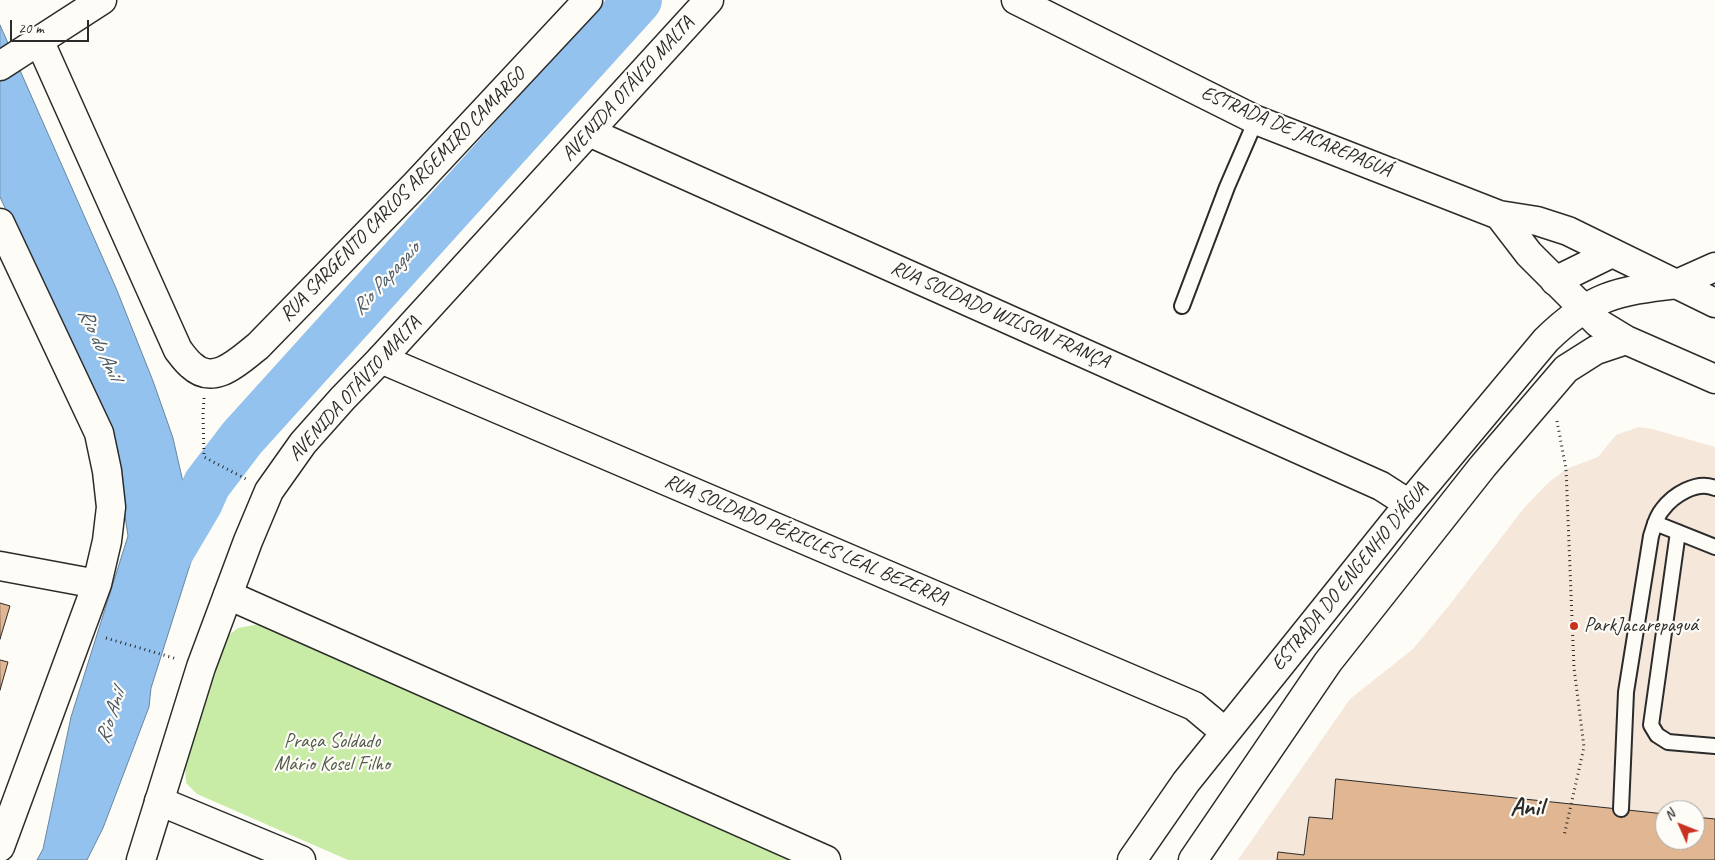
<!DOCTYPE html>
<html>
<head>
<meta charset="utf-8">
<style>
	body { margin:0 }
	#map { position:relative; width:1715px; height:860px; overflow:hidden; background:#fdfcf7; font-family:Caveat,sans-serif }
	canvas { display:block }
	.north { position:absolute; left:1655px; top:800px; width:50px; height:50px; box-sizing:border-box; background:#fdfcf7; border:1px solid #a9a8a5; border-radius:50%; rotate:314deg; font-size:14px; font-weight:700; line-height:20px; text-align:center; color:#2b2b2b }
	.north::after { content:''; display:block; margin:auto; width:18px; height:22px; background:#c8321e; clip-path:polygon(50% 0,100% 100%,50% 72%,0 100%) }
	.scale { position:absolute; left:10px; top:20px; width:79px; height:22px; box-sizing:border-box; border:2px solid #2b2b2b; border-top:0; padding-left:6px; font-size:15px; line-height:18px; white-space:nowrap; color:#2b2b2b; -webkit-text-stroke:4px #fdfcf7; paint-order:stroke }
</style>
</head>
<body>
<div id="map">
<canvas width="1715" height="860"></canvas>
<div class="north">N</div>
<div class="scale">20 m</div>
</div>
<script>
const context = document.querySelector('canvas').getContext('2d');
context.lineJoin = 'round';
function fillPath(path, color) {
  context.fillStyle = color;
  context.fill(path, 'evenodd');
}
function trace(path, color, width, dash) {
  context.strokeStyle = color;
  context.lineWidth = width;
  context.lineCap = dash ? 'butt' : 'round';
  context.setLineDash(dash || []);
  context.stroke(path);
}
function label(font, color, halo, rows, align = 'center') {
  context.font = font + ' Caveat,sans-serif';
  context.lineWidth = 4.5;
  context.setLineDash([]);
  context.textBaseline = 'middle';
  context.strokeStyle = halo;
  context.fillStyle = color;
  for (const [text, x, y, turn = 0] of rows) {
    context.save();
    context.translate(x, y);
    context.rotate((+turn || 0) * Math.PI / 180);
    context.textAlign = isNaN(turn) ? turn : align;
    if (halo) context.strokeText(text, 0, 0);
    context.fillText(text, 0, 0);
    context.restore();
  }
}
fillPath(new Path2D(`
	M 1639,427 L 1652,429 L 1715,447 L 1715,860 L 1238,860 L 1350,699 L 1413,649 L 1451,603 L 1524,508 L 1548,483 L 1566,469 L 1598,457 L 1616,435 ZM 1665,810 L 1695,810 L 1695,840 L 1665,840 Z`), '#f5e7d9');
fillPath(new Path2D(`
	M 260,624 L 799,860 L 348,860 L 197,794 L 186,783 L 185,766 L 224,639 L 238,628 Z`), '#c8eca5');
const water = new Path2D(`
	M 0,25 L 116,288 L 153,381 L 173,438 L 188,504 L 199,502 L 195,525 L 195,549 L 151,688 L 149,707 L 103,828 L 87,860 L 37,860 L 43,849 L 71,717 L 128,536 L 118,471 L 40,285 L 0,197 Z`);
fillPath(water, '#92c2ed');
trace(water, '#69869f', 1);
trace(new Path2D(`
	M 166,558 L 199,502 L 207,484 L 242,438 L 638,0`), '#92c2ed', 48);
const building = new Path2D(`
	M 0,603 L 10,606 L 0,639 Z
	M 0,660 L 8,662 L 0,690 Z
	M 1336,779 L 1665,814 L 1665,840 L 1695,840 L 1695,817 L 1715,819 L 1715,860 L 1277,860 L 1278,852 L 1304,855 L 1309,817 L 1332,819 Z`);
fillPath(building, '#e1b692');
trace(building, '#2b2b2b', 1);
const lane = new Path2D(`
	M 1182,306 L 1227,187 L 1256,120
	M 1655,523 L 1715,547
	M 1678,532 L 1651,725 L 1657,735 L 1668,742 L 1715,746
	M 1621,809 L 1626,692 L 1651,536 C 1654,527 1656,517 1662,510 C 1673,495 1697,480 1715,488`);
const street = new Path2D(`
	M 39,40 L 178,350 C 182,355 186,361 191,365 C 214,387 239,361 258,346 L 416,184 L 588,0
	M 0,66 L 102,0
	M 589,132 L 1381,486 L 1409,504
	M 0,223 L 99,433 L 107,471 L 111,507 L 107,541 L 97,584 L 0,847
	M 1555,281 L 1612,253
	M 1677,284 L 1715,267
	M 381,359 L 1194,706 L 1225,732
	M 0,566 L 97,584
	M 228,595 L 826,860
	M 159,801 L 301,860`);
const secondary = new Path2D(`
	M 1016,0 L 1256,120 L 1499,215 L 1537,221 L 1568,231 L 1715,303
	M 1499,215 L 1529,254 L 1598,323 L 1626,340 L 1715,379
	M 141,860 L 201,667 L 248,541 L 269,491 L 303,443 L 343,398 L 381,359 L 709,0
	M 1132,860 L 1186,782 L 1409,504 L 1546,340 C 1591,296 1616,291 1677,284
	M 1193,860 L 1328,662 L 1483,466 L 1566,369 L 1596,350 L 1626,340`);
trace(lane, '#2b2b2b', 18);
trace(street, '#2b2b2b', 31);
trace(secondary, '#2b2b2b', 31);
trace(new Path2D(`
	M 204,398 L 203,414 L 204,457 L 246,479
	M 1557,421 L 1566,469 L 1574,668 L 1584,747 L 1564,836
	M 106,638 L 177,659`), '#2b2b2b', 3, [1, 4]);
trace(lane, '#fdfcf7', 14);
trace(street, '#fdfcf7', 28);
trace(secondary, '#fdfcf7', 28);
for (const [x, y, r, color] of [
	[1574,626,5,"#c8321e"]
]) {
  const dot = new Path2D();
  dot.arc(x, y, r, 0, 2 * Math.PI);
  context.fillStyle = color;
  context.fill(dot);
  trace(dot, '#fdfcf7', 2);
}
label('20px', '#2b2b2b', '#fdfcf7', [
	["AVENIDA OTÁVIO MALTA",628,89,-48],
	["ESTRADA DE JACAREPAGUÁ",1296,132,23],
	["RUA SARGENTO CARLOS ARGEMIRO CAMARGO",403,195,-46],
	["RUA SOLDADO WILSON FRANÇA",1000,315,24],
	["AVENIDA OTÁVIO MALTA",355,389,-48],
	["RUA SOLDADO PÉRICLES LEAL BEZERRA",806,540,23],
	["ESTRADA DO ENGENHO D'ÁGUA",1350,577,-51]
]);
label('20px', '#2b2b2b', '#fdfcf7', [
	["ParkJacarepaguá",1584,626]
], 'left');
label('20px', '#525b4a', '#fdfcf7', [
	["Praça Soldado",332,742],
	["Mário Kosel Filho",332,765]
]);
label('italic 21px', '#4a5865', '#fdfcf7', [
	["Rio Papagaio",386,279,-48],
	["Rio do Anil",99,344,65],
	["Rio Anil",111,717,-72]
]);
label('bold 25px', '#2b2b2b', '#fdfcf7', [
	["Anil",1527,808]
]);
</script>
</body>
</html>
